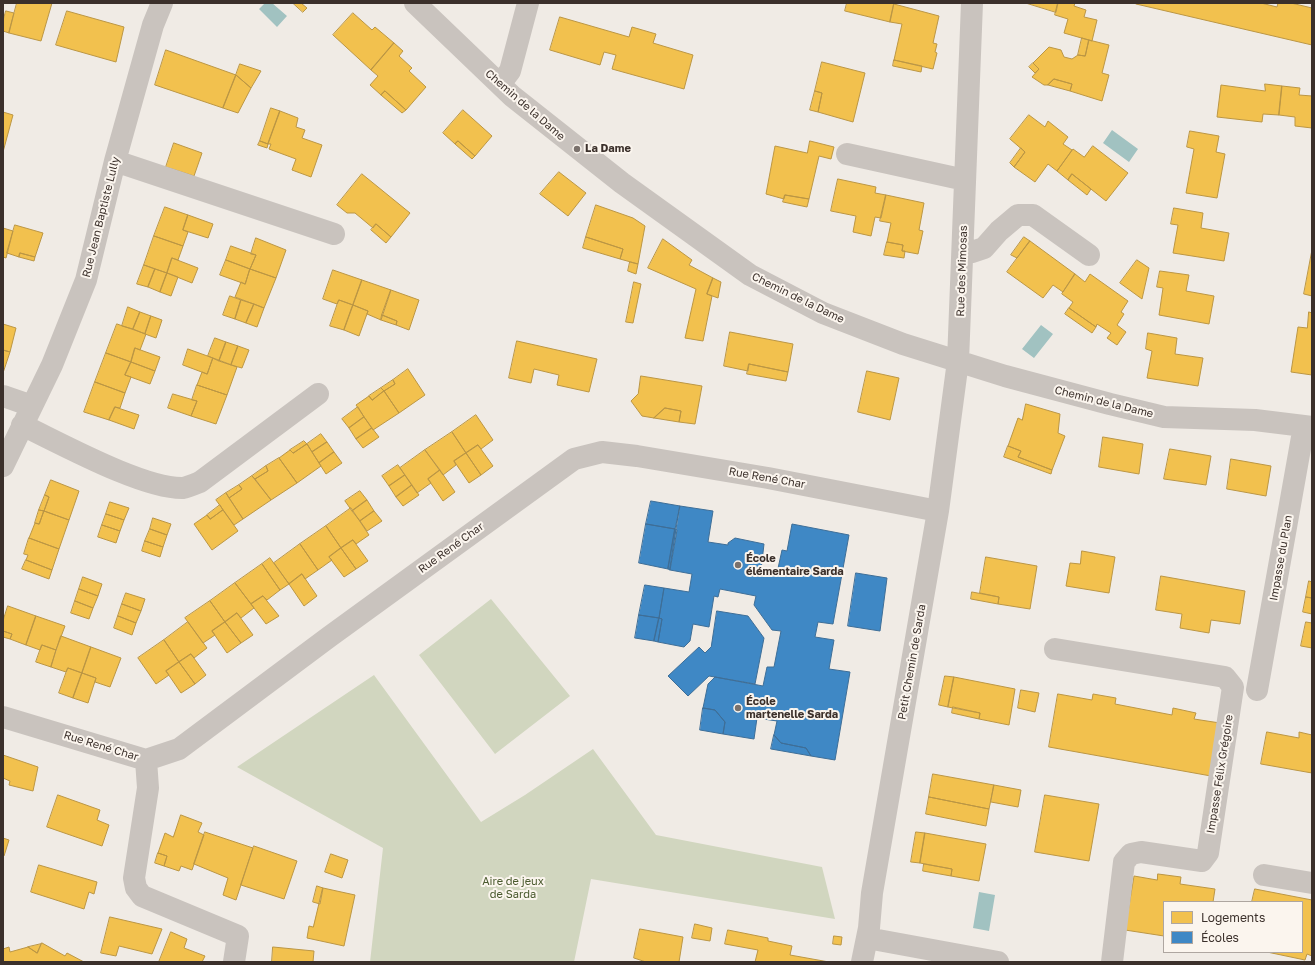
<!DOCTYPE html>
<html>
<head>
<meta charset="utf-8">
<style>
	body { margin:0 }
	#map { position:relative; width:1315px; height:965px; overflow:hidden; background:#f0ebe5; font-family:"Golos Text",sans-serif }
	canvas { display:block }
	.frame { position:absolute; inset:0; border:4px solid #3b302b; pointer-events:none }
	.legend { position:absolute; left:1163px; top:901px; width:140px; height:52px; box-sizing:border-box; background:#fbf5ee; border:1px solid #aea6a0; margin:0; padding:5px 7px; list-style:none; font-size:12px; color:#3b302b }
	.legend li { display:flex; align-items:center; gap:8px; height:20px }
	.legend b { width:20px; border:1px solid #aea6a0 }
</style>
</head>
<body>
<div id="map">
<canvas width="1315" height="965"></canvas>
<div class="frame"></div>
<ul class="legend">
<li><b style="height:11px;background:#f2c14e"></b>Logements</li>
<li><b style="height:11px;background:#3f88c5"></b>Écoles</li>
</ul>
</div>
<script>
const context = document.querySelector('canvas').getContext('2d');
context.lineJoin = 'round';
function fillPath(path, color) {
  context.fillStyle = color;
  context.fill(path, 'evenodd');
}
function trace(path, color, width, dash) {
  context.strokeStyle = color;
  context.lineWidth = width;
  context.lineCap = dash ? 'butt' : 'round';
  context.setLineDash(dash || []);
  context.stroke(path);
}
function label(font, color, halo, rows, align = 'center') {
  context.font = font + ' "Golos Text",sans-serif';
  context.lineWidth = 4;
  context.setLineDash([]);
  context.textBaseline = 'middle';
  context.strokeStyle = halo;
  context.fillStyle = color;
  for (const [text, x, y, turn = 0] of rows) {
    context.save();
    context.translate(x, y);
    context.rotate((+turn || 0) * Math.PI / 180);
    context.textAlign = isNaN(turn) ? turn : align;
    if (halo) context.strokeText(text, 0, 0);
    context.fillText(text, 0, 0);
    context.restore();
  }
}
fillPath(new Path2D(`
	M 491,599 L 570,696 L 495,754 L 419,655 Z
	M 374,675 L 481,822 L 525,795 L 593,749 L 656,835 L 822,867 L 835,919 L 591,879 L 574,962 L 370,962 L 383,848 L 237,767 Z`), '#d1d6bf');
fillPath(new Path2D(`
	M 265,3 L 272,3 L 287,16 L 277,27 L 259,9 Z
	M 1112,130 L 1138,149 L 1129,162 L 1103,143 Z
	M 1041,325 L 1053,334 L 1034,358 L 1022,349 Z
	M 979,892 L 995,895 L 989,931 L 973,928 Z`), '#a1c2c1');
const homes = new Path2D(`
	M 17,3 L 52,3 L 41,41 L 9,33 Z
	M 293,3 L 301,3 L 307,8 L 303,12 Z
	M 847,3 L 894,3 L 890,22 L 845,11 Z
	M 1026,3 L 1058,3 L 1056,12 Z
	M 1058,3 L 1075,3 L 1074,6 L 1086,10 L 1084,17 L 1097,20 L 1092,41 L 1064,33 L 1068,19 L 1055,15 Z
	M 1136,3 L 1261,3 L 1277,7 L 1278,3 L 1291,3 L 1312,8 L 1312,45 L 1136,4 Z
	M 894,4 L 939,16 L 933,43 L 937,44 L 935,52 L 937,53 L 933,69 L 894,60 L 902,24 L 890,22 Z
	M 6,11 L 14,13 L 9,33 L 3,31 L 3,21 Z
	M 67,11 L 124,27 L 116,62 L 56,45 Z
	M 353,13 L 372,30 L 375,27 L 394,43 L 371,70 L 333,35 Z
	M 560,17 L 629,37 L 632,27 L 656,34 L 653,43 L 693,55 L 684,89 L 612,69 L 616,55 L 604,52 L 600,65 L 550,50 Z
	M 1082,38 L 1089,40 L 1085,56 L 1078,55 Z
	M 1089,40 L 1109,45 L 1102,73 L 1109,75 L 1102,101 L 1070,91 L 1072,84 L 1054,79 L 1048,85 L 1044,85 L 1032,77 L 1039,69 L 1033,63 L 1049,47 L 1061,50 L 1064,57 L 1072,59 L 1078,55 L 1085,56 Z
	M 394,43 L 403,51 L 399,56 L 412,68 L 409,71 L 426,87 L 406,110 L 385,91 L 381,95 L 370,85 L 378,76 L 371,70 Z
	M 166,50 L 236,75 L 223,108 L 155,85 Z
	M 894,60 L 922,66 L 921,72 L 893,66 Z
	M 822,62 L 865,73 L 853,122 L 818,112 L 822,93 L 815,91 Z
	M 1033,63 L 1039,69 L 1035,73 L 1029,67 Z
	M 240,64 L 261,71 L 251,88 L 236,75 Z
	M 236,75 L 251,88 L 238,113 L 223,108 Z
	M 1054,79 L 1072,84 L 1070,91 L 1048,85 Z
	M 1265,84 L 1282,86 L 1279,115 L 1263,114 L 1262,122 L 1217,117 L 1221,85 L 1265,91 Z
	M 1282,86 L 1300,88 L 1299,95 L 1312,96 L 1312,128 L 1295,126 L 1295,117 L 1279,115 Z
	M 385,91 L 406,110 L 402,113 L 381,95 Z
	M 815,91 L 822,93 L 818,112 L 810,110 Z
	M 271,108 L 280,111 L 268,144 L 260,141 Z
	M 463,110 L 492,136 L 475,156 L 458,141 L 455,144 L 443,133 Z
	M 280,111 L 298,118 L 296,127 L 305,130 L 302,138 L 322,145 L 311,177 L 292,170 L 296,159 L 269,149 L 271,144 L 268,144 Z
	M 3,112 L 13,115 L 3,152 Z
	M 1029,115 L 1045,127 L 1048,121 L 1068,137 L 1063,144 L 1072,150 L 1057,171 L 1048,164 L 1035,182 L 1014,167 L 1025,152 L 1010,139 Z
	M 1190,131 L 1219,136 L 1216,152 L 1225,154 L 1217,198 L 1186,193 L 1194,149 L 1187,147 Z
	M 260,141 L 268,144 L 267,148 L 258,145 Z
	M 458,141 L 475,156 L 472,159 L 455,144 Z
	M 810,141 L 834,147 L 831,159 L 819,156 L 809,199 L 785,195 L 784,199 L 766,194 L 775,146 L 807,153 Z
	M 174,143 L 202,153 L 194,176 L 166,167 Z
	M 1093,146 L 1128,173 L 1106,201 L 1072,174 L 1068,180 L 1057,171 L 1073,149 L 1084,157 Z
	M 1021,148 L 1025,152 L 1014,167 L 1010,163 Z
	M 559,172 L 586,193 L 568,216 L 540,194 Z
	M 362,174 L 410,213 L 391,237 L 376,224 L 373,228 L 355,213 L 347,213 L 337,205 Z
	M 1072,174 L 1091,189 L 1087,195 L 1068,180 Z
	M 838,179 L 876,187 L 875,193 L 886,195 L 881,218 L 875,217 L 871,236 L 853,232 L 856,216 L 831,211 Z
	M 785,195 L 809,199 L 807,207 L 783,202 Z
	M 886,195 L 924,203 L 919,230 L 923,231 L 918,254 L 902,251 L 903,245 L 887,242 L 891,223 L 880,221 Z
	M 596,205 L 633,218 L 645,226 L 638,264 L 620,259 L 623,249 L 586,237 Z
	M 165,207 L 188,215 L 183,230 L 188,232 L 183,246 L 154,236 Z
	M 1174,208 L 1203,213 L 1201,228 L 1229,233 L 1224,261 L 1173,253 L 1178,225 L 1171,224 Z
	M 188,215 L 213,224 L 208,238 L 183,230 Z
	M 376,224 L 391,237 L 386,243 L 371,230 Z
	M 15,225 L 43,233 L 35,257 L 20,253 L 19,257 L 7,253 Z
	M 3,228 L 13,231 L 6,258 L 3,257 Z
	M 154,236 L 183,246 L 178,260 L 172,258 L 167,273 L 144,265 Z
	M 586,237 L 623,249 L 620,259 L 583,248 Z
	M 1024,237 L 1030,241 L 1017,258 L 1011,255 Z
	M 256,238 L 286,250 L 276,278 L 250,269 L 256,255 L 251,254 Z
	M 663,239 L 692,260 L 689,265 L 713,278 L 707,294 L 712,296 L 703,341 L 685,338 L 696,289 L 648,268 Z
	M 1030,241 L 1075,274 L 1063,292 L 1053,285 L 1043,298 L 1007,272 Z
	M 887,242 L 903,245 L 902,251 L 905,251 L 904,258 L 884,255 Z
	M 231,246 L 256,255 L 250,269 L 226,260 Z
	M 1312,250 L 1312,296 L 1304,294 Z
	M 20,253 L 35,257 L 34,261 L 19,257 Z
	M 172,258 L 198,268 L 192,283 L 167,273 Z
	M 226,260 L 250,269 L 245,284 L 220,275 Z
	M 1137,260 L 1149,268 L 1142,299 L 1120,283 Z
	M 630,262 L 638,264 L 636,274 L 628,271 Z
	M 144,265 L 155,269 L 148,287 L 137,284 Z
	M 155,269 L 167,273 L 160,292 L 148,287 Z
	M 250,269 L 276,278 L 264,308 L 235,297 L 241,282 L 245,284 Z
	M 333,270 L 362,280 L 353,305 L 339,300 L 337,304 L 323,299 Z
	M 1160,271 L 1189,275 L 1186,291 L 1214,296 L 1209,324 L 1159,315 L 1163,288 L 1157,287 Z
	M 167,273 L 178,277 L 171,296 L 160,292 Z
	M 1075,274 L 1085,282 L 1090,274 L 1128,301 L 1121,312 L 1124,314 L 1117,325 L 1126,332 L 1117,345 L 1107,338 L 1111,333 L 1097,324 L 1096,327 L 1069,308 L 1073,302 L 1062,294 Z
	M 713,278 L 721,282 L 718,298 L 707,294 Z
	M 362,280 L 391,290 L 381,320 L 367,314 L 368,311 L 353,305 Z
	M 634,282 L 641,284 L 633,323 L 626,322 Z
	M 391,290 L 419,300 L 409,330 L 396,325 L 397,321 L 382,315 Z
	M 230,296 L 241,300 L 235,319 L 223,315 Z
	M 241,300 L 254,304 L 246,323 L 235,319 Z
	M 339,300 L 353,305 L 344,330 L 330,326 Z
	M 254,304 L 264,308 L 257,327 L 246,323 Z
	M 353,305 L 368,311 L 359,336 L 344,330 Z
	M 128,307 L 140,312 L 133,329 L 122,326 Z
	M 1069,308 L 1096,327 L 1092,333 L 1065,314 Z
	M 140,312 L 151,316 L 145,334 L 133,329 Z
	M 1309,312 L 1312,313 L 1312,375 L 1291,372 L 1298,327 L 1307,328 Z
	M 382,315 L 397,321 L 396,325 L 381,320 Z
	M 151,316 L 162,320 L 156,338 L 145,334 Z
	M 3,324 L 16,328 L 10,352 L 3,350 Z
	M 117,324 L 146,334 L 140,350 L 135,348 L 131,362 L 106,353 Z
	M 730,332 L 793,344 L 788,372 L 749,364 L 748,371 L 724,366 Z
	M 1148,333 L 1177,338 L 1175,354 L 1203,358 L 1198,386 L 1147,378 L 1152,351 L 1146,349 Z
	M 215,338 L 226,342 L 219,361 L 208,356 Z
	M 517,341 L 597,359 L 589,392 L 557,385 L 559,375 L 534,369 L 531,383 L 509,378 Z
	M 226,342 L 238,346 L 231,365 L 219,361 Z
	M 238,346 L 249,350 L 242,368 L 231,365 Z
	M 135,348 L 160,357 L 155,371 L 131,362 Z
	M 188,349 L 213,358 L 207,374 L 183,365 Z
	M 3,350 L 10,352 L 3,373 Z
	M 106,353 L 131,362 L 125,375 L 131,377 L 125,393 L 95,382 Z
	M 213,358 L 237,367 L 227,395 L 197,385 L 202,372 L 207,374 Z
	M 131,362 L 155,371 L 150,384 L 125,375 Z
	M 749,364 L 788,372 L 786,381 L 747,374 Z
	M 408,369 L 425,395 L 399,413 L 384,391 L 395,384 L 393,380 Z
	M 867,371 L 899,378 L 890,420 L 858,412 Z
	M 641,376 L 702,386 L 695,424 L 679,422 L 681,411 L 665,408 L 654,418 L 642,416 L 631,401 L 638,394 Z
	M 393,380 L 395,384 L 384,391 L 381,388 Z
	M 95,382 L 125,393 L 120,408 L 115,407 L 109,420 L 84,412 Z
	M 197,385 L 227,395 L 216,424 L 191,416 L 197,401 L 192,400 Z
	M 381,388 L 384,391 L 372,400 L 369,396 Z
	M 384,391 L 399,413 L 373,430 L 356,405 L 369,396 L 372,400 Z
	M 173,394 L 197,401 L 191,416 L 168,408 Z
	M 1026,404 L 1060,414 L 1058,433 L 1065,436 L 1052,470 L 1018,457 L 1021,451 L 1008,446 L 1018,418 L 1022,420 Z
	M 115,407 L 139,415 L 134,429 L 109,420 Z
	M 358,407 L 364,417 L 349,428 L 342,419 Z
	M 665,408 L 681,411 L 679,422 L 654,418 Z
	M 476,415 L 493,440 L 481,449 L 478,445 L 466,453 L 452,432 Z
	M 364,417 L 372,428 L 356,439 L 349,428 Z
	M 372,428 L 379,437 L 363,448 L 356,439 Z
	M 452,432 L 466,453 L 454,461 L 456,465 L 443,475 L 425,450 Z
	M 321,434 L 327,442 L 312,452 L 307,444 Z
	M 1103,437 L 1143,444 L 1139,474 L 1099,467 Z
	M 304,441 L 307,444 L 293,453 L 290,450 Z
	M 327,442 L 334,452 L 319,463 L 312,452 Z
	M 307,444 L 321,466 L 297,483 L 279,458 L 290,450 L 293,453 Z
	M 478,445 L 493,466 L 481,475 L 466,453 Z
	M 1008,446 L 1021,451 L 1018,457 L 1052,470 L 1051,474 L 1004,457 Z
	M 1170,449 L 1211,456 L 1206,485 L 1164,479 Z
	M 425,450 L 440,470 L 428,479 L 431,483 L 417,493 L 400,468 Z
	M 334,452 L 342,463 L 326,474 L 319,463 Z
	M 466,453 L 481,475 L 469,483 L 454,461 Z
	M 279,458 L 297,483 L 271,500 L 255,479 L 268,471 L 266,466 Z
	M 1231,459 L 1271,466 L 1266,496 L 1227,489 Z
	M 398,465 L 405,475 L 389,486 L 382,476 Z
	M 266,466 L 268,471 L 255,479 L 252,476 Z
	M 440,470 L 455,492 L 443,501 L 428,479 Z
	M 405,475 L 412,485 L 396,497 L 389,486 Z
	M 252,476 L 271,500 L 243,519 L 229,498 L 242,489 L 239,485 Z
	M 51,480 L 79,491 L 69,520 L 44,511 L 49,497 L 45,495 Z
	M 239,485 L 242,489 L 229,498 L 226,493 Z
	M 412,485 L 419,495 L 403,506 L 396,497 Z
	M 360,491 L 367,500 L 352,511 L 345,501 Z
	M 226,493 L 243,519 L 234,525 L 216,500 Z
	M 45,495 L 49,497 L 44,511 L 39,510 Z
	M 367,500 L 374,511 L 360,521 L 352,511 Z
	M 110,502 L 129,508 L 124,520 L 106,514 Z
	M 220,505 L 223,510 L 210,519 L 207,515 Z
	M 351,508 L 369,535 L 356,544 L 353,540 L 341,548 L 326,526 Z
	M 39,510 L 44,511 L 39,524 L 35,523 Z
	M 223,510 L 238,531 L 212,550 L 194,524 L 207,515 L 210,519 Z
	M 44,511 L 69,520 L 59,549 L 29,538 L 35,523 L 39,524 Z
	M 374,511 L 382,521 L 367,531 L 360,521 Z
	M 106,514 L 124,520 L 120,531 L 102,525 Z
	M 153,518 L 171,524 L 167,535 L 150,529 Z
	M 102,525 L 120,531 L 116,543 L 98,537 Z
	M 326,526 L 341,548 L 329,557 L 332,560 L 318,570 L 300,544 Z
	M 150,529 L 167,535 L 163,547 L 145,541 Z
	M 29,538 L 59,549 L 52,570 L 26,560 L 28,555 L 24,554 Z
	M 353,540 L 368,561 L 356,569 L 341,548 Z
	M 145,541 L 163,547 L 160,557 L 142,551 Z
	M 300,544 L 318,570 L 305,579 L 302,574 L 289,584 L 274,563 Z
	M 341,548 L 356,569 L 344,577 L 329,557 Z
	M 1082,551 L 1115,557 L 1109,593 L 1066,586 L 1070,563 L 1080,564 Z
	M 986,557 L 1037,566 L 1030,609 L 998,604 L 999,597 L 980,593 Z
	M 270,558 L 289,584 L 280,590 L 262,564 Z
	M 26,560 L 52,570 L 49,579 L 22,569 Z
	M 262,564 L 280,590 L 267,600 L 263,596 L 251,604 L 235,583 Z
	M 302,574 L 317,596 L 304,606 L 289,584 Z
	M 1161,576 L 1245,591 L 1240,624 L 1211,620 L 1209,633 L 1180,628 L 1182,614 L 1156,610 Z
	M 83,577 L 102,584 L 98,596 L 79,589 Z
	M 1309,581 L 1312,582 L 1312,598 L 1306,597 Z
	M 235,583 L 254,608 L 241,618 L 237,613 L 225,622 L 210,601 Z
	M 79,589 L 98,596 L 93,608 L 75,601 Z
	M 972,592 L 999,597 L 998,604 L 971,599 Z
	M 126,593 L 145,599 L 141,611 L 122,604 Z
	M 263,596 L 279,616 L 266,624 L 251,604 Z
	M 1306,597 L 1312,598 L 1312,614 L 1303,612 Z
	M 75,601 L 93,608 L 89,619 L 71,613 Z
	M 210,601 L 225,622 L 212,631 L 215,635 L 203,643 L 185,618 Z
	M 122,604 L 141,611 L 136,623 L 118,616 Z
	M 8,606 L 36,616 L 26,645 L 10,639 L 12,634 L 3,631 L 3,621 Z
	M 237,613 L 253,635 L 241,643 L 225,622 Z
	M 36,616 L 65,626 L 56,650 L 42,645 L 40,650 L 26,645 Z
	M 118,616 L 136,623 L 132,635 L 114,628 Z
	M 188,622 L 207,648 L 194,658 L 191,654 L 179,662 L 164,640 Z
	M 225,622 L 241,643 L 227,653 L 212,631 Z
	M 1306,622 L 1312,623 L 1312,648 L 1301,646 Z
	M 3,631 L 12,634 L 10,639 L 3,637 Z
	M 61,636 L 91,647 L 82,673 L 68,668 L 66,672 L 51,667 Z
	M 164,640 L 179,662 L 166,671 L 169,675 L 156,684 L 138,658 Z
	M 42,645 L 56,650 L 51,667 L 36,662 Z
	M 91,647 L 121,658 L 110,687 L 95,682 L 96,678 L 82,673 Z
	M 191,654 L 206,675 L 195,684 L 179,662 Z
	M 179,662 L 195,684 L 181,693 L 166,671 Z
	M 68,668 L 82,673 L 73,698 L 59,693 Z
	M 82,673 L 96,678 L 88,703 L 73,698 Z
	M 945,676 L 954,677 L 948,707 L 939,705 Z
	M 954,677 L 1015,689 L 1009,725 L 979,719 L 980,713 L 948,707 Z
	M 1021,690 L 1039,693 L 1035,712 L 1018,708 Z
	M 1058,694 L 1092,700 L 1093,694 L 1116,698 L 1115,704 L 1172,715 L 1173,708 L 1196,713 L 1194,719 L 1220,723 L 1211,776 L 1049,747 Z
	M 953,707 L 980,713 L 979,719 L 952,713 Z
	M 1267,732 L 1299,738 L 1299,732 L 1312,735 L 1312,773 L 1261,764 Z
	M 3,755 L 38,767 L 33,791 L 9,785 L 10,781 L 3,778 Z
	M 933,774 L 994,785 L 989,809 L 929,797 Z
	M 994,785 L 1021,790 L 1018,807 L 991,802 Z
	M 58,795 L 100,810 L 97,820 L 109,825 L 102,846 L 47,827 Z
	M 1045,795 L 1099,804 L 1089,861 L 1035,852 Z
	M 929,797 L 989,809 L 986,826 L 926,814 Z
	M 181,815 L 202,823 L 198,832 L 204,835 L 192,870 L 181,866 L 179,871 L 164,866 L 167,856 L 158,853 L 165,833 L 173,837 Z
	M 205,832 L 253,848 L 236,900 L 223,895 L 228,878 L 194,864 Z
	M 916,832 L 925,833 L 920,863 L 911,862 Z
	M 925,833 L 986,844 L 979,881 L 951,876 L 952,869 L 920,863 Z
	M 3,838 L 9,840 L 4,856 L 3,856 Z
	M 254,846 L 297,861 L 284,899 L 241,885 Z
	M 158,853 L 167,856 L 164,866 L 155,863 Z
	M 331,854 L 348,860 L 342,878 L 325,872 Z
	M 924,864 L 952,869 L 951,876 L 923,871 Z
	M 39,865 L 97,882 L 94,894 L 89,892 L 84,909 L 31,892 Z
	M 1158,874 L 1181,877 L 1180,884 L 1215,889 L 1213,902 L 1164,902 L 1164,936 L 1125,930 L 1134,876 L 1157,880 Z
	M 317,886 L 323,888 L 320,904 L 313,902 Z
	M 323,888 L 355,895 L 344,946 L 307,938 L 309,926 L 313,927 Z
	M 1255,889 L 1312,900 L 1312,956 L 1307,954 L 1305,960 L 1267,952 L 1302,952 L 1302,902 L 1252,902 Z
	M 110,917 L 162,929 L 152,954 L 119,946 L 116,956 L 101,953 Z
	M 695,924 L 712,928 L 710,941 L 692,938 Z
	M 640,929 L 683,937 L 679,962 L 646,962 L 634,958 Z
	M 728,930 L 768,938 L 768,941 L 792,946 L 790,955 L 829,962 L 755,962 L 758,950 L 725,944 Z
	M 171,932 L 187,939 L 184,948 L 205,956 L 202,962 L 159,962 Z
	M 834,936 L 842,937 L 841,945 L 833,944 Z
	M 42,943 L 65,956 L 67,953 L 84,962 L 3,962 L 3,949 L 9,947 L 10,952 L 28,947 L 37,953 Z
	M 41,944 L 37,953 L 28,947 Z
	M 273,947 L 314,951 L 313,962 L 272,962 Z`);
fillPath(homes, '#f2c14e');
trace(homes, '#bb9644', 1);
const schools = new Path2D(`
	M 651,501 L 680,506 L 675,529 L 646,524 Z
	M 680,506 L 713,511 L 708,542 L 728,545 L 728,543 L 735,538 L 764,544 L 761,570 L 777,573 L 782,550 L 787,551 L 792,524 L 849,535 L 833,624 L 818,622 L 815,637 L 834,640 L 829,669 L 850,672 L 835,760 L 811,756 L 806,748 L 781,743 L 774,735 L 777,721 L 757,718 L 754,739 L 723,734 L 725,722 L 715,710 L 703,708 L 708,684 L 715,677 L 763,686 L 767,667 L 774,667 L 781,631 L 772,630 L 754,605 L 756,596 L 720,589 L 718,597 L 714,596 L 709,627 L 693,624 L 690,641 L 684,647 L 658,642 L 662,619 L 659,618 L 664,588 L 689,592 L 692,574 L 670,570 Z
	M 646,524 L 675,529 L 668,569 L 639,563 Z
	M 675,529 L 677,530 L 670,570 L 668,569 Z
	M 856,573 L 887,578 L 880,631 L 848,626 Z
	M 645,585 L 664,588 L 659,618 L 639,615 Z
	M 717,611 L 748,616 L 764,638 L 755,684 L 709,676 L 688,696 L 668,676 L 699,647 L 705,653 L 711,647 Z
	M 639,615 L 659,618 L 654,641 L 635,638 Z
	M 659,618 L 662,619 L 658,642 L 654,641 Z
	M 703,708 L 715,710 L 725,722 L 723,734 L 700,730 Z
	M 774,735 L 781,743 L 806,748 L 811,756 L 771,749 Z`);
fillPath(schools, '#3f88c5');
trace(schools, '#3e6e97', 1);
trace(new Path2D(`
	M 415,3 L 512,96 L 622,183 L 750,275 L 823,313 L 903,344 L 1005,376 L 1110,404 L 1164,417 L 1255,420 L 1312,427
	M 500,84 L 510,71 L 528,3
	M 847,154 L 965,180
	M 115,161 L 334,234
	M 963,249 L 972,252 L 984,248 L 999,231 L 1018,215 L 1033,215 L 1089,255
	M 3,396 L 32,406
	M 22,425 C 60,443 143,489 183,488 C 188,487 195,484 200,482 L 318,394
	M 3,466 L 52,365 L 86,280 L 115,161 L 153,25 L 162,3
	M 1055,649 L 1225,677 L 1233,687 L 1208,853 L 1202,861 L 1141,852 L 1131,854 L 1124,862 L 1112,962
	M 1257,690 L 1304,426
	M 3,717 L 146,760 L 179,749 L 329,637 L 574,459 L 602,452 L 637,456 L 768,478 L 938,511
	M 146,760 L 148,788 L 134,878 L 136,888 L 142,896 L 238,936 L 234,962
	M 1264,875 L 1312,883
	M 867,938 L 998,962
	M 862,962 L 869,928 L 872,893 L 938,511 L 958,361 L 972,3`), '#c9c3be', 22);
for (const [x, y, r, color] of [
	[577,149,4,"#7a716c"],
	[738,565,4,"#7a716c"],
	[738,708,4,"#7a716c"]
]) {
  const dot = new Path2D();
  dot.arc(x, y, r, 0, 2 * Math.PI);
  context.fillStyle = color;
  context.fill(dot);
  trace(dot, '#fbf5ee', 1.5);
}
label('11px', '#3b302b', '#fbf5ee', [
	["Chemin de la Dame",525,105,41],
	["Rue Jean Baptiste Lully",101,217,-76],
	["Rue des Mimosas",962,271,-88],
	["Chemin de la Dame",798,298,26],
	["Chemin de la Dame",1104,402,14],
	["Rue René Char",767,478,10],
	["Rue René Char",451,548,-36],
	["Impasse du Plan",1281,558,-80],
	["Petit Chemin de Sarda",912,662,-80],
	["Rue René Char",101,746,17],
	["Impasse Félix Grégoire",1220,774,-81]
]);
label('bold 11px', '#3b302b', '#fbf5ee', [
	["La Dame",585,149],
	["École",746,559],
	["élémentaire Sarda",746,572],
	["École",746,702],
	["martenelle Sarda",746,715]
], 'left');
label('11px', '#4a5a2e', '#fbf5ee', [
	["Aire de jeux",513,882],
	["de Sarda",513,895]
]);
</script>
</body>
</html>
